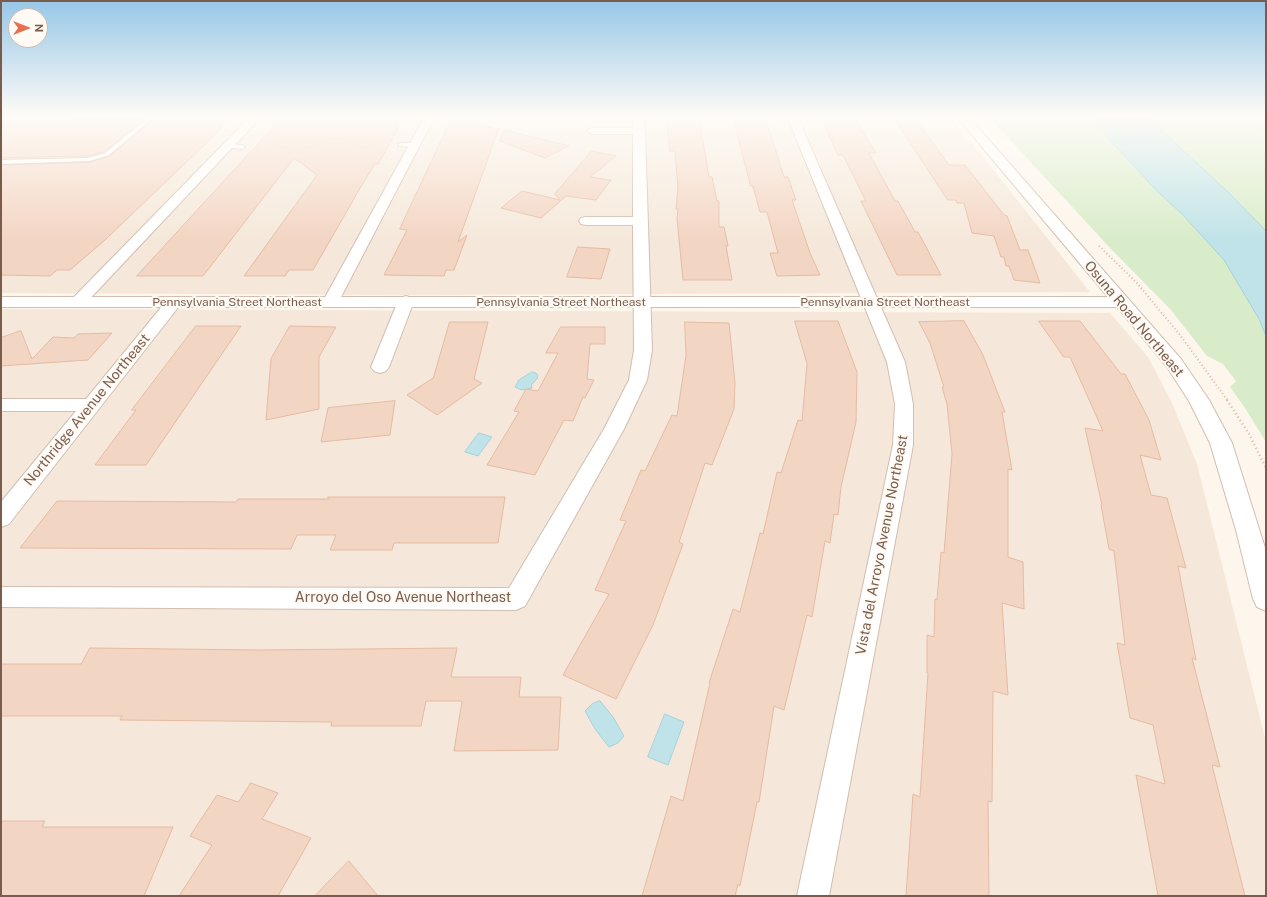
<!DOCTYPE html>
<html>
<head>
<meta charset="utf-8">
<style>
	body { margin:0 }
	#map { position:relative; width:1267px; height:897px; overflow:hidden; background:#fdf6ec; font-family:"Public Sans",sans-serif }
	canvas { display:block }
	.frame { position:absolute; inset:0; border:2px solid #7a5c4d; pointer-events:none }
	.north { position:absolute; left:8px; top:8px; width:40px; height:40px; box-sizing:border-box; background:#fffaf3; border:1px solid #cabbb1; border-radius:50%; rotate:90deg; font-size:11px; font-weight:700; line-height:16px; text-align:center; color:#7a5c4d }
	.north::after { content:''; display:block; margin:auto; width:14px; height:18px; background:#e76f51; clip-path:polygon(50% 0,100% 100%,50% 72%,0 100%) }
</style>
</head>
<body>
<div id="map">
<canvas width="1267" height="897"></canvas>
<div class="frame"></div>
<div class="north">N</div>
</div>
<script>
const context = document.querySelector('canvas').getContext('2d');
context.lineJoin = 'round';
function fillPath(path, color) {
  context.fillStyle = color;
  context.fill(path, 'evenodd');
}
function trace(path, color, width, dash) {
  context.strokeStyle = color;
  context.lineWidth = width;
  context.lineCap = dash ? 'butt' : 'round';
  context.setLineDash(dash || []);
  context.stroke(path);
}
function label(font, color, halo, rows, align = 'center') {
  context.font = font + ' "Public Sans",sans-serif';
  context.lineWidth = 4;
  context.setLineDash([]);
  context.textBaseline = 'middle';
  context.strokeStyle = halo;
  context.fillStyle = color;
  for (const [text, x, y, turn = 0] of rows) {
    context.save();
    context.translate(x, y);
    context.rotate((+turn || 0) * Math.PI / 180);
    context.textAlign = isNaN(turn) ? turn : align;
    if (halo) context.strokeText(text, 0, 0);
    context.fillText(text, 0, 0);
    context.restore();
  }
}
fillPath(new Path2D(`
	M 1,116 L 948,116 L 984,158 L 1090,292 L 409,295 L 1,293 Z
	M 1,309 L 1110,313 L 1148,357 L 1172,403 L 1197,464 L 1266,742 L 1266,896 L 1,896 Z`), '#f5e8da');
fillPath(new Path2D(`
	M 988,116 L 1266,116 L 1266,442 L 1245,408 L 1230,387 L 1236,381 L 1223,364 L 1207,356 L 1171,310 L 1111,249 Z`), '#d8ecc9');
const water = new Path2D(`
	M 1097,116 L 1146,116 L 1230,194 L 1266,231 L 1266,336 L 1259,319 L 1224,260 L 1182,214 L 1157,191 L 1108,138 Z
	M 532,372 L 536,373 L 538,376 L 537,379 L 531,385 L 532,388 L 522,390 L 515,387 L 519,380 Z
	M 479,433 L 492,437 L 478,456 L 465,452 Z
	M 600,701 L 613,717 L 624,736 L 618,743 L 609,747 L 595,729 L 585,711 L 592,704 Z
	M 665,714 L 684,722 L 668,765 L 648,757 Z`);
fillPath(water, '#bfe3e8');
trace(water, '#a5d3da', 1);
const building = new Path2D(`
	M 184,116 L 231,116 L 219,127 L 223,127 L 105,240 L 70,270 L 57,270 L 50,276 L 1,275 L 1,165 L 90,162 L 110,156 L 152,120 L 180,120 Z
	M 284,116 L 402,116 L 396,127 L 399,127 L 378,164 L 375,164 L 366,178 L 313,270 L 289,270 L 285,276 L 244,276 L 317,175 L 294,158 L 203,276 L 137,276 Z
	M 733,116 L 765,116 L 784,177 L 788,177 L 796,200 L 792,200 L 810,253 L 820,275 L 777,276 L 770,253 L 778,253 L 767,212 L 760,212 L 753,186 L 751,186 Z
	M 893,116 L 913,116 L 949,165 L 965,165 L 1004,215 L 1007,216 L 1020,250 L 1028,250 L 1040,283 L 1014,280 L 1009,266 L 1006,266 L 1004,257 L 1001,257 L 994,236 L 972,233 L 964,203 L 957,203 L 956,200 L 948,200 Z
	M 828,117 L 854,117 L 876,153 L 869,153 L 895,201 L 898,201 L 915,232 L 918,232 L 941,275 L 897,275 L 861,201 L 866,201 L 843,155 L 838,155 L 824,125 L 832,125 Z
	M 452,118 L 473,118 L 473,123 L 497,129 L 499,128 L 458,242 L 467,235 L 454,270 L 446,270 L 444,276 L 384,275 L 407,230 L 400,229 Z
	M 667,118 L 699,118 L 709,177 L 712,177 L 717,201 L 719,201 L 719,227 L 724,227 L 728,246 L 726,246 L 732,280 L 683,280 L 677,219 L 678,209 L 676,209 L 678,188 L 675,151 L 670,151 Z
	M 9,120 L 143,120 L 104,152 L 88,156 L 1,158 L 1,125 Z
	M 504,130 L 569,146 L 545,158 L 500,141 Z
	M 592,151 L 616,156 L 590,177 L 611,180 L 596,200 L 566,196 L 541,218 L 501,208 L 522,191 L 560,200 L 555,194 Z
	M 578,247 L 610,249 L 601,279 L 567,277 Z
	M 795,321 L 838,321 L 857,372 L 856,422 L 841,487 L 838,515 L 834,514 L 830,543 L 825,541 L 812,617 L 807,615 L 784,710 L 774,706 L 759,802 L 757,802 L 740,886 L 738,884 L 735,896 L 642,896 L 671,796 L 683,801 L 710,683 L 709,683 L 733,609 L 740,612 L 760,533 L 763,534 L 777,472 L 781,473 L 798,420 L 802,421 L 807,364 Z
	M 964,321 L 983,355 L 1005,412 L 1002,412 L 1012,470 L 1008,469 L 1008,557 L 1023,562 L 1024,609 L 1002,603 L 1008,695 L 993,691 L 992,802 L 988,801 L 989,896 L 906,896 L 913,794 L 920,797 L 928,673 L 927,673 L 927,635 L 934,637 L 935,599 L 937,600 L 941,552 L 944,553 L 952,454 L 947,404 L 942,387 L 944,387 L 930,343 L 919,322 Z
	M 1039,321 L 1080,321 L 1121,374 L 1125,374 L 1149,420 L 1161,460 L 1140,455 L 1151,495 L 1167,498 L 1186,568 L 1178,566 L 1196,660 L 1192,658 L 1220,767 L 1212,765 L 1245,896 L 1158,896 L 1136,775 L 1165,784 L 1153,725 L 1130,718 L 1117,643 L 1125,645 L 1114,551 L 1109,549 L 1101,505 L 1102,505 L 1085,428 L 1103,431 L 1070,357 L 1064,357 Z
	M 450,322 L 488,322 L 474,379 L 482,383 L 437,415 L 407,395 L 433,378 Z
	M 685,322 L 729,323 L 735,383 L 734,409 L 712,465 L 705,463 L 679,542 L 683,544 L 653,625 L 616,699 L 563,675 L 609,594 L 595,590 L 626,521 L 620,520 L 641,470 L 645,471 L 672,415 L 677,416 L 686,356 Z
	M 196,326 L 241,326 L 146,465 L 95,465 L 136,410 L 132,410 Z
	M 290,326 L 336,327 L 319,357 L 319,409 L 266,420 L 271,359 Z
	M 561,327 L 605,327 L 605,344 L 590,344 L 587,379 L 594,380 L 585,398 L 583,397 L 573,421 L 564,420 L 535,475 L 487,465 L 519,412 L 514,411 L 526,389 L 538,391 L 558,353 L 546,353 Z
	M 21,331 L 32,359 L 53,337 L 74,338 L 78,334 L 112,333 L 88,360 L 1,366 L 1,338 Z
	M 395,401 L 390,435 L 321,442 L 328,408 Z
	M 328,497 L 505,497 L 498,543 L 394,543 L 392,550 L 330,550 L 336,535 L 297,535 L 291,549 L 20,548 L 57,501 L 236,502 L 238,499 L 328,499 Z
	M 90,648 L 259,650 L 457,648 L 451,677 L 521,677 L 519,697 L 561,697 L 558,750 L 454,751 L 462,701 L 426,701 L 421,726 L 331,726 L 332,722 L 120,720 L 122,716 L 1,716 L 1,664 L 81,664 Z
	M 251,783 L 278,793 L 262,819 L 311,838 L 278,896 L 179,896 L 212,845 L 190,836 L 217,795 L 238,802 Z
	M 1,821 L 45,821 L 42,827 L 173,827 L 144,896 L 1,896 Z
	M 349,861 L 378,896 L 315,896 Z`);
fillPath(building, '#f3d5c3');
trace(building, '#e6bba3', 1);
const service = new Path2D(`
	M 72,116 L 149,116 L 151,120 L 109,155 L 90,161 L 1,164 L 1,160 L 88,158 L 105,153 L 145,120 L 144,118 L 75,118 Z
	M 400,143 L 414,143 L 417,145 L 414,147 L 398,146 L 398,144 Z
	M 227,144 L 242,145 L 245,147 L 242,149 L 225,147 L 224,146 Z`);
const minor = new Path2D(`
	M 251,116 L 262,116 L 84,305 L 78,307 L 72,305 L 70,302 L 72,299 Z
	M 425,116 L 435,116 L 339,301 L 337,304 L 331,306 L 325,304 L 323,301 Z
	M 633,116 L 643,116 L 645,131 L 652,350 L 647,380 L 624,429 L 525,606 L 516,610 L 1,607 L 1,587 L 509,588 L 604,429 L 629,380 L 634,350 L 633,225 L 586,225 L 581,224 L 579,221 L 581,218 L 586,217 L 633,217 L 633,134 L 592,134 L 586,131 L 592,128 L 633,128 Z
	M 787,116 L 797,116 L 905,362 L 913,404 L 913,445 L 829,896 L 797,896 L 893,445 L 895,404 L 887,362 Z
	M 406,296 L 412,298 L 414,301 L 389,367 L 386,371 L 380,373 L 374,371 L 371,367 L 398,301 L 400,298 Z
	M 174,297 L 180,299 L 182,302 L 180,305 L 9,524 L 1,527 L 1,502 L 76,411 L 1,411 L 1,399 L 86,399 L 168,299 Z`);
const tertiary = new Path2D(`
	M 956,116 L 968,116 L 1181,359 L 1209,400 L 1232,443 L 1266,551 L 1266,611 L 1257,607 L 1253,599 L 1236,530 L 1210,443 L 1189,401 L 1167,367 L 1117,307 L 1,307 L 1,297 L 1108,297 Z`);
trace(service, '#d1beb0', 2);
trace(minor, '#d1beb0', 2);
trace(tertiary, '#d1beb0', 2);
trace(new Path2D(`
	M 1228,116 L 1266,130
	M 276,147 L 298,149 L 337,143 L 364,148 L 375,145`), '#d9b8a5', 1.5, [0.5, 2]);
trace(new Path2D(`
	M 1099,246 L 1137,283 L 1180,335 L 1228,401`), '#d9b8a5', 2, [1, 2.5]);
trace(new Path2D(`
	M 1227,400 L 1249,434 L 1266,468`), '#d9b8a5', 2.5, [1, 3]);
fillPath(service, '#fff');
fillPath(minor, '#fff');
fillPath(tertiary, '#fff');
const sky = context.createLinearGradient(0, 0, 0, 241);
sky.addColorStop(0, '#97c7e8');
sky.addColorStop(0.48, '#fefbf6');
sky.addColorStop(1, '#fefbf600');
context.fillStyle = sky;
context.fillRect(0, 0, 1267, 241);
label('12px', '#7a5c4d', '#fffaf3', [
	["Pennsylvania Street Northeast",237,302],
	["Pennsylvania Street Northeast",561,302],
	["Pennsylvania Street Northeast",885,302]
]);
label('14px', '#7a5c4d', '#fffaf3', [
	["Osuna Road Northeast",1134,319,50],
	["Northridge Avenue Northeast",87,410,-51],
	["Vista del Arroyo Avenue Northeast",882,545,-79],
	["Arroyo del Oso Avenue Northeast",403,598]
]);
</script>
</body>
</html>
